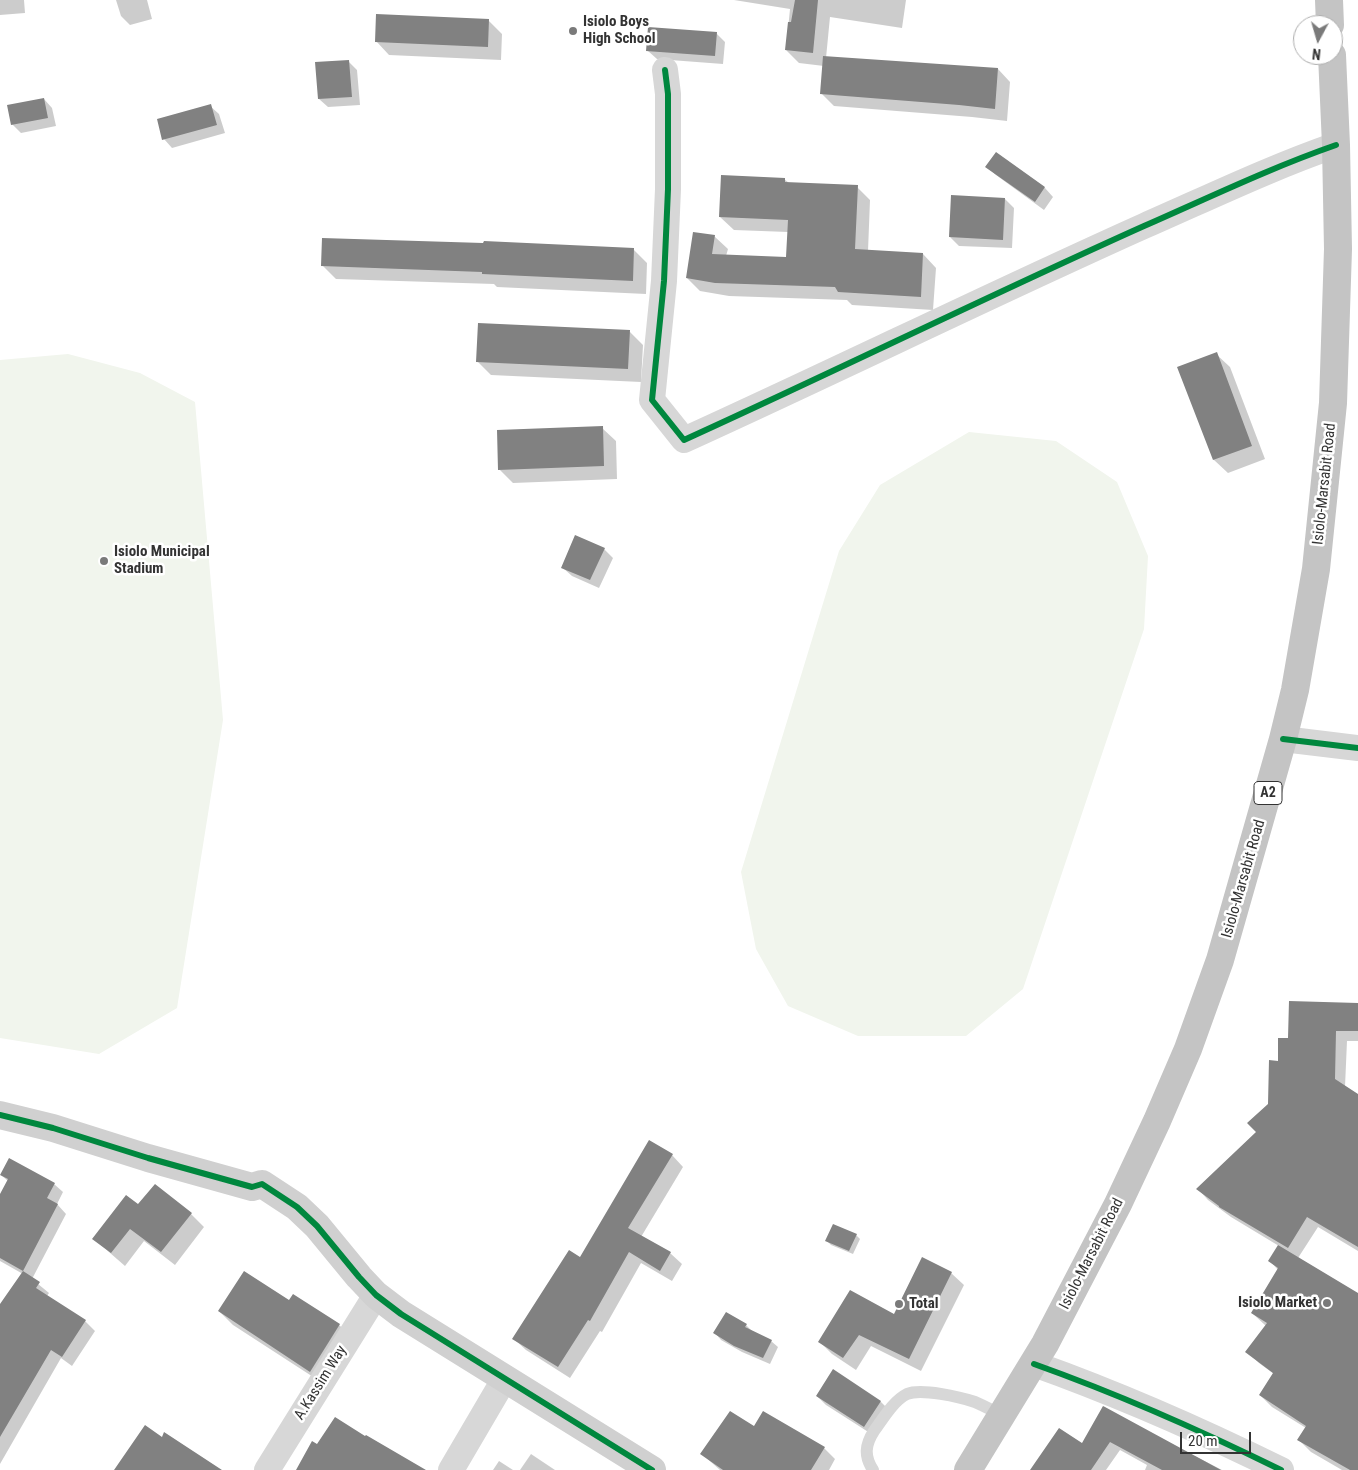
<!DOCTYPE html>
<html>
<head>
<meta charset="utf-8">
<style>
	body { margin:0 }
	#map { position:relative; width:1358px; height:1470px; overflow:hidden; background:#fff; font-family:"Roboto Condensed",sans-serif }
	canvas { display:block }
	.north { position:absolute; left:1293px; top:15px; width:50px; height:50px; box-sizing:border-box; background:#fff; border:1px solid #adadad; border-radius:50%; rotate:186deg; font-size:14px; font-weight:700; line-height:20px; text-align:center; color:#333 }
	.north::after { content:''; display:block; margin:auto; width:18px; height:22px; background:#7a7a7a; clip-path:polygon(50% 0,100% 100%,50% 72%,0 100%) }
	.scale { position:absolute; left:1180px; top:1432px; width:71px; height:22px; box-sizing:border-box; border:2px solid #333; border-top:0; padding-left:6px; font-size:15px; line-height:18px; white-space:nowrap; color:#333; -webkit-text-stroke:4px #fff; paint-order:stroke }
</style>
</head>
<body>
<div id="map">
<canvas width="1358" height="1470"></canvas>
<div class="north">N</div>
<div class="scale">20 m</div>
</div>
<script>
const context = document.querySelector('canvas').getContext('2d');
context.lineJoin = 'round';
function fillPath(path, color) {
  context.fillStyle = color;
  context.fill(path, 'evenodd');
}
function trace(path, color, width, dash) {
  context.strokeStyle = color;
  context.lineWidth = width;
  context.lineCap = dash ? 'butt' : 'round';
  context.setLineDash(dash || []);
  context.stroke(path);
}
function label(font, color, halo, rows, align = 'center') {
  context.font = font + ' "Roboto Condensed",sans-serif';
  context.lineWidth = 5;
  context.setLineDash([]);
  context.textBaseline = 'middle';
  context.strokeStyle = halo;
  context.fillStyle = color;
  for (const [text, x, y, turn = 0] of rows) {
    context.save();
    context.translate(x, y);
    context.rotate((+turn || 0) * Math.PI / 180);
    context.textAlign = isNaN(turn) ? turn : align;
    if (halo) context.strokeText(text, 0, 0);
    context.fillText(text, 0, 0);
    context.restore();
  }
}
fillPath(new Path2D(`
	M 68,354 L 140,373 L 195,402 L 223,720 L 177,1008 L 99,1054 L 0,1038 L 0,360 Z
	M 969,432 L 1056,441 L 1117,482 L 1148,556 L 1144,629 L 1023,989 L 966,1036 L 858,1036 L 788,1006 L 756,949 L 741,872 L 839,551 L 880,485 Z`), '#f1f5ed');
fillPath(new Path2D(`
	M 0,0 L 24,0 L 25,13 L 0,15 Z
	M 116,0 L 147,0 L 152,19 L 130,25 L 121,16 Z
	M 734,0 L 906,0 L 902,28 L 830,17 L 826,58 L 998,69 L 1010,82 L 1007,121 L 972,117 L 834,106 L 822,94 L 824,66 L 799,63 L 786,50 L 790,9 Z
	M 488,20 L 502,34 L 501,60 L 389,55 L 376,41 Z
	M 716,33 L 725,42 L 723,64 L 657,59 L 648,51 Z
	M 348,61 L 357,70 L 360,105 L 328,107 L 319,99 Z
	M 44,99 L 52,108 L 56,126 L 21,133 L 12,124 Z
	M 210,106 L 219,114 L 225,133 L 172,148 L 164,139 Z
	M 996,153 L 1045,188 L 1053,197 L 1044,210 L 996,175 L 987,167 Z
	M 784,179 L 789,183 L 857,187 L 870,200 L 868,251 L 923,254 L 936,268 L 933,310 L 852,305 L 847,300 L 729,296 L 700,291 L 687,278 L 714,236 L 728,249 L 726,256 L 787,258 L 788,232 L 734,230 L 720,217 Z
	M 1005,199 L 1014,208 L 1012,248 L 959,246 L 950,237 Z
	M 634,250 L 647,263 L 646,294 L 497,287 L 494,284 L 336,279 L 322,265 Z
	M 630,332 L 643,345 L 641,382 L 491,375 L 477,361 Z
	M 1216,354 L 1230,367 L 1265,459 L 1228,473 L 1214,460 Z
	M 602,428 L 616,441 L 617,479 L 513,483 L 499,469 Z
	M 604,549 L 613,558 L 599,588 L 572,576 L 563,568 Z
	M 1358,1004 L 1358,1041 L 1347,1041 L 1345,1087 L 1358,1096 L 1358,1251 L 1318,1227 L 1298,1258 L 1358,1295 L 1358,1470 L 1342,1470 L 1311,1452 L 1299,1440 L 1306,1428 L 1272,1407 L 1260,1395 L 1274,1374 L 1259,1363 L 1247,1351 L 1266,1326 L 1252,1313 L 1278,1270 L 1270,1261 L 1279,1246 L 1231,1217 L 1208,1200 L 1198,1189 L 1258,1132 L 1269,1104 L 1279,1062 L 1289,1039 Z
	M 672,1155 L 683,1167 L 641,1237 L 670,1253 L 682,1264 L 672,1281 L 641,1263 L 602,1332 L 600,1331 L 570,1378 L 526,1350 L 514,1339 Z
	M 1,1175 L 54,1184 L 63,1192 L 57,1204 L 66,1214 L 32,1279 L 49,1293 L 47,1296 L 85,1321 L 95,1331 L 72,1366 L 61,1358 L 0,1464 L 0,1306 L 23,1274 L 0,1261 L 0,1196 L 8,1181 Z
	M 139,1206 L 191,1214 L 204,1227 L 175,1265 L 144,1241 L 125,1266 L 94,1239 Z
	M 856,1235 L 860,1239 L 853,1254 L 831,1245 L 827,1241 Z
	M 923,1259 L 951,1273 L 964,1285 L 921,1371 L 871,1346 L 856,1370 L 832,1354 L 820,1342 L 894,1316 Z
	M 294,1296 L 339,1325 L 353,1338 L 324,1384 L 233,1325 L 219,1311 L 290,1302 Z
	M 746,1325 L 752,1331 L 771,1341 L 778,1347 L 770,1364 L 742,1352 L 721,1340 L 715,1333 Z
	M 817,1396 L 881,1402 L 889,1410 L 873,1435 L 826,1405 Z
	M 1103,1408 L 1194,1457 L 1195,1456 L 1222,1470 L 1145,1470 L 1147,1465 L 1120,1450 L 1106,1470 L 1032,1470 L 1083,1445 Z
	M 754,1428 L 824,1448 L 835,1459 L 829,1470 L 720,1470 L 702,1454 Z
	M 531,1454 L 555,1470 L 520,1470 Z
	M 499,1461 L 513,1470 L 493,1470 Z`), '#0003');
fillPath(new Path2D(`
	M 795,0 L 818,0 L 813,53 L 785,50 L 788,22 L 791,22 Z
	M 376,14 L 489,19 L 488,47 L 375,42 Z
	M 648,27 L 717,32 L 715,56 L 646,51 Z
	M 823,56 L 998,68 L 995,109 L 959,105 L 820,94 Z
	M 349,60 L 352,97 L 318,99 L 315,62 Z
	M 44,98 L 48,118 L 11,125 L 7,105 Z
	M 211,104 L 217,125 L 162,140 L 157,119 Z
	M 996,152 L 1045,187 L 1035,202 L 985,167 Z
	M 721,175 L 785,178 L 785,182 L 858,185 L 855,249 L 923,253 L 921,297 L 838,292 L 835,287 L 715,283 L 686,278 L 693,232 L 715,235 L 712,254 L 786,257 L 788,220 L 719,217 Z
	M 951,195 L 1005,198 L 1003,240 L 949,237 Z
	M 322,238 L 483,243 L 484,241 L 634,248 L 633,281 L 482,274 L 482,272 L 321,266 Z
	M 478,323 L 630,330 L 628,369 L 476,362 Z
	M 1217,352 L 1252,446 L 1213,460 L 1177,367 Z
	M 603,426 L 604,466 L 498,470 L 497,430 Z
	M 575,535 L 605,548 L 590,580 L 561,568 Z
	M 1289,1001 L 1358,1003 L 1358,1031 L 1336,1031 L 1335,1079 L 1358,1094 L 1358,1247 L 1307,1217 L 1288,1248 L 1219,1207 L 1219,1206 L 1196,1189 L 1256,1132 L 1247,1123 L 1268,1104 L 1269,1060 L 1278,1061 L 1278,1038 L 1288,1038 Z
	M 649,1140 L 673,1154 L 628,1228 L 671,1252 L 660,1271 L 629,1252 L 590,1321 L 588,1320 L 558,1367 L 512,1339 L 569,1250 L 580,1257 Z
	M 9,1158 L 55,1183 L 47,1198 L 58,1204 L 23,1271 L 0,1258 L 0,1194 L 8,1179 L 0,1175 Z
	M 155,1184 L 192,1213 L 161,1252 L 130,1229 L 111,1253 L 92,1239 L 126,1195 L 138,1204 Z
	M 833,1224 L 857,1234 L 849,1251 L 825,1241 Z
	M 1278,1245 L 1358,1293 L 1358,1470 L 1350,1470 L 1297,1440 L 1306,1426 L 1259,1395 L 1273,1373 L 1245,1352 L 1267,1323 L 1251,1313 L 1278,1268 L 1268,1261 Z
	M 922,1257 L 952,1272 L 909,1359 L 859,1335 L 843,1358 L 818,1342 L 850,1290 L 894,1314 Z
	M 23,1271 L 40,1282 L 36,1288 L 86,1320 L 62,1357 L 51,1350 L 0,1437 L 0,1304 Z
	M 244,1271 L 289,1300 L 293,1294 L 340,1324 L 310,1372 L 218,1311 Z
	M 726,1312 L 747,1324 L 745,1327 L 772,1340 L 763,1358 L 734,1346 L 713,1333 Z
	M 833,1369 L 881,1401 L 864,1427 L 816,1396 Z
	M 1103,1406 L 1105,1407 L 1221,1470 L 1162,1470 L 1110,1442 L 1091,1470 L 1030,1470 L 1059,1428 L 1082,1443 Z
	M 730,1411 L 754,1426 L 763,1411 L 825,1447 L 811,1470 L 723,1470 L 700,1454 Z
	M 335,1417 L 365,1436 L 366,1435 L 426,1470 L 296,1470 L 312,1441 L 317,1444 Z
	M 145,1425 L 162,1437 L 164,1432 L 222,1470 L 114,1470 Z`), '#818181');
trace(new Path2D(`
	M 873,1470 C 864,1456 865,1445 874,1431 C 883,1419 893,1401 907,1394 C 921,1388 960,1397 975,1402 C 984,1406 994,1411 1002,1416`), '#d7d7d7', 12);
trace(new Path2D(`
	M 665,70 L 668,94 L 668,189 L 664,281 L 652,400 L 684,440 C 838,370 990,295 1144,226 C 1208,198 1270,168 1336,145
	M 1283,739 L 1358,748
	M 1034,1364 C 1118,1394 1200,1430 1281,1470
	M 267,1470 L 376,1295
	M 451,1470 L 505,1378`), '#d7d7d7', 26);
trace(new Path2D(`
	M 0,1115 L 53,1128 L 148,1158 L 252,1187 L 262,1184 L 297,1207 L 317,1226 L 359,1277 L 376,1295 L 401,1314 L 652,1470`), '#d0d0d0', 28);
trace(new Path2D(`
	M 1329,0 L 1330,25
	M 968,1470 L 1045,1344 L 1118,1204 L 1157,1121 L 1188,1049 L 1220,960 L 1283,739 L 1295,690 L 1316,569 L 1333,403 L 1338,249 L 1336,145 L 1332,55`), '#c4c4c4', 28);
trace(new Path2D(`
	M 665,70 L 668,94 L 668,189 L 664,281 L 652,400 L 684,440 C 838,370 990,295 1144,226 C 1208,198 1270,168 1336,145
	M 1283,739 L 1358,748
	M 0,1115 L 53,1128 L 148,1158 L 252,1187 L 262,1184 L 297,1207 L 317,1226 L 359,1277 L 376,1295 L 401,1314 L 652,1470
	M 1034,1364 C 1118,1394 1200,1430 1281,1470`), '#00873e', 6);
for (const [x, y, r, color] of [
	[573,31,5,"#7a7a7a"],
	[104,561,5,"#7a7a7a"],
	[1327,1303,5,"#7a7a7a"],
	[899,1304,5,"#7a7a7a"]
]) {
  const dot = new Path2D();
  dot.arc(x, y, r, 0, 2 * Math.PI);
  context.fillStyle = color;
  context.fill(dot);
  trace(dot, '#fff', 2);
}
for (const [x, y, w] of [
	[1268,793,28]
]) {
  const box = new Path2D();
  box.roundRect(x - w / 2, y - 11.5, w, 23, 4);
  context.fillStyle = '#fff';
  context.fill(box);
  trace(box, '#333', 1);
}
label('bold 14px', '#333', null, [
	["A2",1268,793]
]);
label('bold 15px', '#333', '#fff', [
	["Isiolo Boys",583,22],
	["High School",583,39],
	["Isiolo Municipal",114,552],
	["Stadium",114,569],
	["Isiolo Market",1317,1303,"right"],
	["Total",909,1304]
], 'left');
label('15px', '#333', '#fff', [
	["Isiolo-Marsabit Road",1325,484,-84],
	["Isiolo-Marsabit Road",1244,879,-74],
	["Isiolo-Marsabit Road",1092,1254,-63],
	["A.Kassim Way",321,1383,-58]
]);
</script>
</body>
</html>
